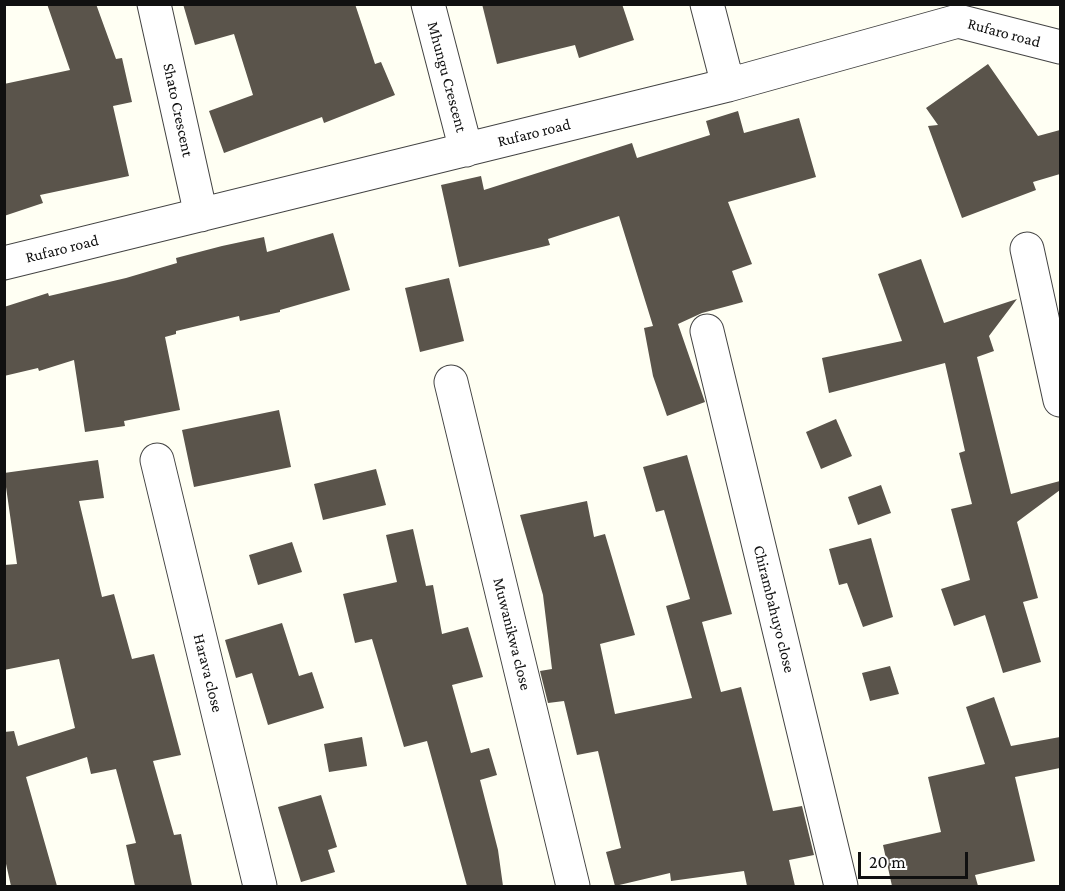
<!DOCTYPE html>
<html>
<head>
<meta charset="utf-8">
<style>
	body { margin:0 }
	#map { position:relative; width:1065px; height:891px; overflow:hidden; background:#fffff3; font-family:"Crimson Pro",serif }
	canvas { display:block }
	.frame { position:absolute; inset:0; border:6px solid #101010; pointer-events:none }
	.scale { position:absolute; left:858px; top:852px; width:110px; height:27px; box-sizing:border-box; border:3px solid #101010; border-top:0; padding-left:8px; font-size:18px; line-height:21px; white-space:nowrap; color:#101010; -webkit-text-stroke:4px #fff; paint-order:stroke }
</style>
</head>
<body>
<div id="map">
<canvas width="1065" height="891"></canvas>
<div class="frame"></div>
<div class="scale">20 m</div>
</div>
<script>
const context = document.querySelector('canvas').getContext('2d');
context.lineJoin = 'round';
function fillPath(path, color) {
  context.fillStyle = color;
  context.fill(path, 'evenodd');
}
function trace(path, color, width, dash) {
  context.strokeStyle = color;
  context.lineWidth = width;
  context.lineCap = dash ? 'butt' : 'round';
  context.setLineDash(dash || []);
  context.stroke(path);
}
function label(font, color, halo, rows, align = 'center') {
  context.font = font + ' "Crimson Pro",serif';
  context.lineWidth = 6;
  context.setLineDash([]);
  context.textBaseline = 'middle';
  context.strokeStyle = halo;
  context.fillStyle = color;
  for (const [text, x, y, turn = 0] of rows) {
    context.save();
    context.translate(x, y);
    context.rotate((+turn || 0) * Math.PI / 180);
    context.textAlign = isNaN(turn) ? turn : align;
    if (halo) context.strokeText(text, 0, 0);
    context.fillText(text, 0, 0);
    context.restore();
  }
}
fillPath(new Path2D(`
	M 47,4 L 96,4 L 116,59 L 122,58 L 132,102 L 113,106 L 129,176 L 40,195 L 43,203 L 4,216 L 4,84 L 70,70 Z
	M 183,4 L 355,4 L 375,64 L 381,62 L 395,95 L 324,123 L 322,117 L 224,153 L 209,111 L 253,95 L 234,34 L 195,45 Z
	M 482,4 L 622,4 L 634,40 L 579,58 L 575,45 L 497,64 Z
	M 988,64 L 1038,136 L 1060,130 L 1060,174 L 1033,182 L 1036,190 L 962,218 L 928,126 L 938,125 L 926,108 Z
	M 738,111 L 744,133 L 799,118 L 816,177 L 728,202 L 752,264 L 732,271 L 743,302 L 702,313 L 678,324 L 705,402 L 667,416 L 653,376 L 644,328 L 653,326 L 619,216 L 548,239 L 550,245 L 459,267 L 441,185 L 481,176 L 484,190 L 632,143 L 637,158 L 710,135 L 706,121 Z
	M 333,233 L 350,290 L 280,310 L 280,312 L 240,321 L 239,316 L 176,331 L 176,334 L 165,337 L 180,410 L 124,421 L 125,426 L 85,432 L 74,360 L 39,371 L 38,368 L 4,376 L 4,307 L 48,293 L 49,296 L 126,278 L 177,263 L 176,258 L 222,246 L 264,237 L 267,252 Z
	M 921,259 L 944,323 L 1017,299 L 989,336 L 994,351 L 977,357 L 1011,494 L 1060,481 L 1060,490 L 1017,522 L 1038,598 L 1023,602 L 1041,662 L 1003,673 L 985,615 L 954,626 L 941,589 L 970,580 L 951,509 L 972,504 L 959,453 L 965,451 L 945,363 L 829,393 L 822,358 L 902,341 L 878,274 Z
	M 449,278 L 464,341 L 420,352 L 405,288 Z
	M 279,410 L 291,467 L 194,487 L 182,430 Z
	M 836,419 L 852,456 L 821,469 L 806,432 Z
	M 687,455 L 732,614 L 702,622 L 721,692 L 741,687 L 773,811 L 802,806 L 814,855 L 789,860 L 795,886 L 747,886 L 744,871 L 671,881 L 670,873 L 615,886 L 606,852 L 621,848 L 598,751 L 577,755 L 564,701 L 548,703 L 540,671 L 552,669 L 543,595 L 520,515 L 587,501 L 594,537 L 605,534 L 635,635 L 600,644 L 615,714 L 692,698 L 666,606 L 690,599 L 664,510 L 656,512 L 643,467 Z
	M 98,460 L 104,498 L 79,501 L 102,597 L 114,594 L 132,659 L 154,654 L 181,755 L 153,761 L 174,835 L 181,834 L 192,886 L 135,886 L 126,845 L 136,843 L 116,769 L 91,774 L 87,757 L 26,777 L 57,886 L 11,886 L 4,855 L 4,732 L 14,731 L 18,746 L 75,728 L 59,659 L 4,670 L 4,565 L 17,564 L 4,473 Z
	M 376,469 L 386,505 L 323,520 L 314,484 Z
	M 881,485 L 891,513 L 858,525 L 848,497 Z
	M 413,529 L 426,586 L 433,585 L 442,634 L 468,627 L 483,677 L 452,685 L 471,753 L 489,748 L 497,775 L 480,780 L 498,850 L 503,886 L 467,886 L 427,741 L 404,747 L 372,639 L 355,643 L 343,594 L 397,582 L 386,535 Z
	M 871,538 L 893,617 L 863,627 L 847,583 L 839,585 L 829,549 Z
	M 292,542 L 302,572 L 258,585 L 249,555 Z
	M 282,623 L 299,676 L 312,672 L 324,708 L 268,725 L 252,673 L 236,678 L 225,640 Z
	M 890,666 L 899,694 L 870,701 L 862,673 Z
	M 994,697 L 1011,746 L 1060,737 L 1060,768 L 1015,777 L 1035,861 L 975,875 L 978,886 L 892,886 L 883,845 L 941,832 L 928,777 L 985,764 L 966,707 Z
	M 362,737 L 367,766 L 329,772 L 324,744 Z
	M 321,795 L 337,847 L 328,850 L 335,872 L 301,882 L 278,807 Z`), '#5a544b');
const minor = new Path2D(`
	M 154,4 L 201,215
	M 428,4 L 466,150
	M 707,4 L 728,85
	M 1027,249 L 1060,400
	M 4,263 L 728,85 L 958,21 L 1060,47
	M 707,331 L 841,886
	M 451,382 L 573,886
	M 157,460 L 260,886`);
trace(minor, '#434343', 35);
trace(minor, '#fff', 33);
label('16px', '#101010', '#fff', [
	["Rufaro road",1004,33,15],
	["Mhungu Crescent",447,77,75],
	["Shato Crescent",178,110,78],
	["Rufaro road",534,133,-14],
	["Rufaro road",62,249,-14],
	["Chirambahuyo close",774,609,76],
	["Muwanikwa close",512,634,76],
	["Harava close",208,673,76]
]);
</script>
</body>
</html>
